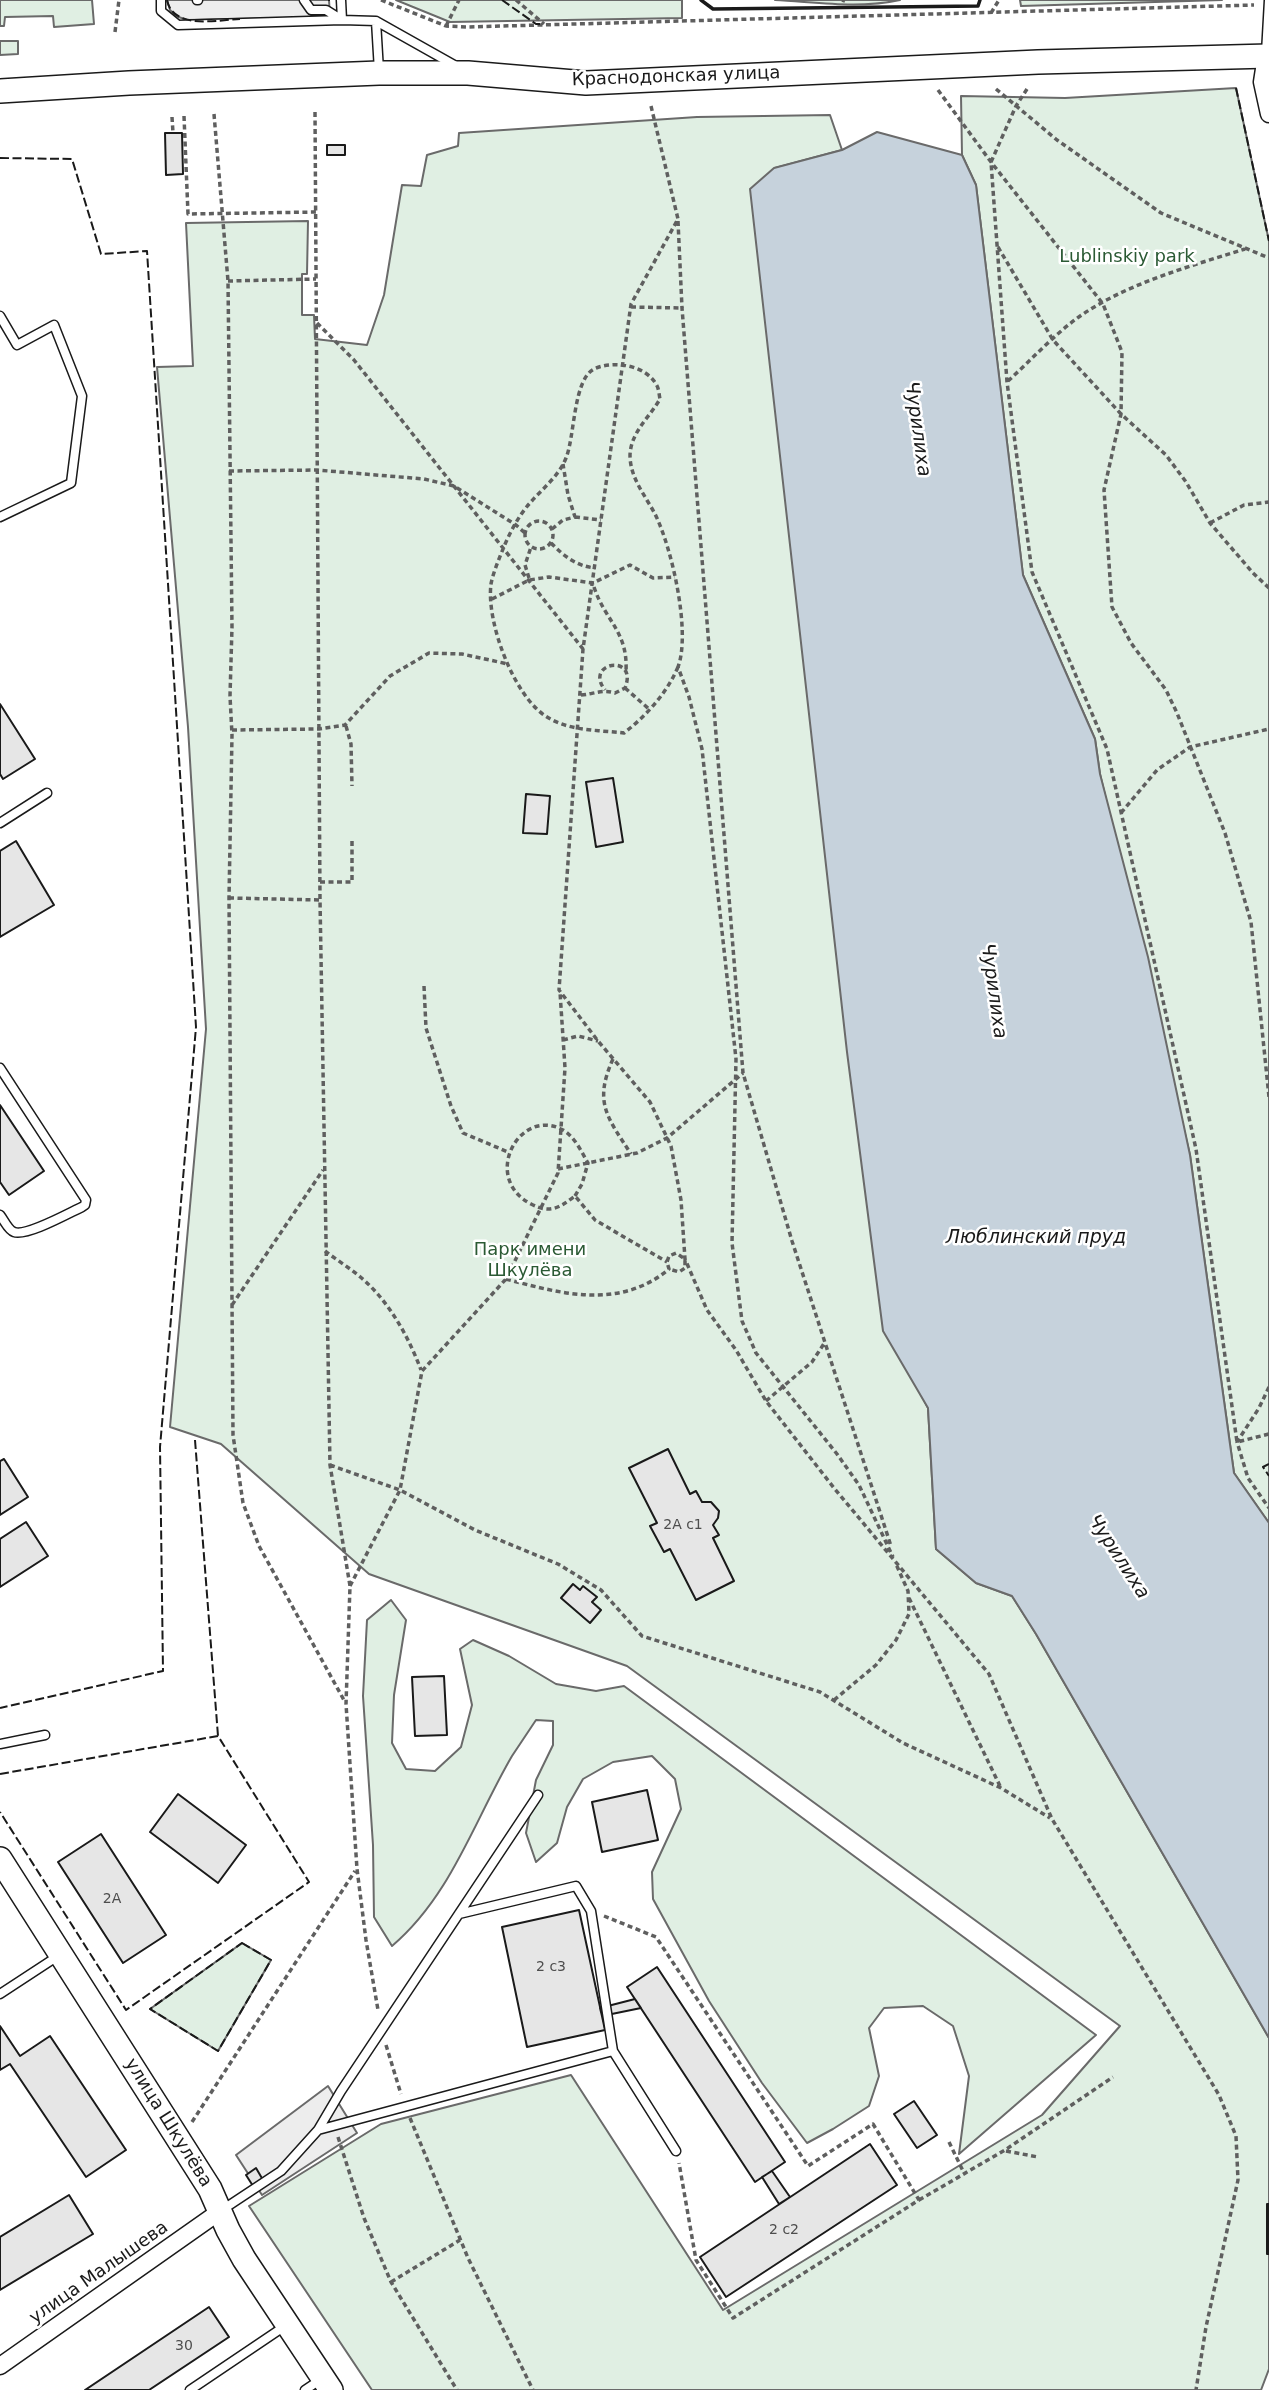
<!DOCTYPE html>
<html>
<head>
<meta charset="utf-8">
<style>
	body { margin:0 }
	canvas { display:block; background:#fff }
</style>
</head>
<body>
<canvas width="1269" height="2390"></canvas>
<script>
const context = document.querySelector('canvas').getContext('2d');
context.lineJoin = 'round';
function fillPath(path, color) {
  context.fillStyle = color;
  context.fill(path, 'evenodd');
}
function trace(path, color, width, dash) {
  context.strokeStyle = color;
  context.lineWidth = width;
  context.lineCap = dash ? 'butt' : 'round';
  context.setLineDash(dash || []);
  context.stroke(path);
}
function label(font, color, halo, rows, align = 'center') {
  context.font = font + ' "DejaVu Sans",sans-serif';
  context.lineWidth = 5;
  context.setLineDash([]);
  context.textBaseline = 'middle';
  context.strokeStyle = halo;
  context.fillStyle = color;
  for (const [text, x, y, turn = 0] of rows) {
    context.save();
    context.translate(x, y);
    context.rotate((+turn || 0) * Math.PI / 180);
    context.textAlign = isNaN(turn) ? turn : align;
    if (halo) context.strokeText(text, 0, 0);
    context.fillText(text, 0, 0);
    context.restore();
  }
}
const green = new Path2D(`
	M 0,0 L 92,0 L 94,24 L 54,27 L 53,16 L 5,17 L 4,26 L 0,26 Z
	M 396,0 L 682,0 L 682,18 L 450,22 Z
	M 775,0 L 900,0 C 859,9 816,2 775,0 Z
	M 1020,0 L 1222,0 L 1021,6 Z
	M 0,41 L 18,41 L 18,54 L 0,55 Z
	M 1236,88 L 1269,241 L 1269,1523 L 1234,1473 L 1190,1155 L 1100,774 L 1095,739 L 1023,575 L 976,185 L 962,155 L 961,96 L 1065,98 Z
	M 830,115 L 842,150 L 775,168 L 917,1387 L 928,1408 L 936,1549 L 976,1583 L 1012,1596 L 1036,1634 L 1269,2038 L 1269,2369 L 1261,2390 L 372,2390 L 249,2206 L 381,2124 L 571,2075 L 723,2310 L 1042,2115 L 1120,2026 L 627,1666 L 369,1574 L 221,1444 L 170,1427 L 206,1029 L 188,727 L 157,367 L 193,366 L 186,223 L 308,221 L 307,274 L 302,274 L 302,315 L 314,315 L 315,339 L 367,345 L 384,295 L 402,185 L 421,186 L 427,155 L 458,146 L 459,133 L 697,117 Z
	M 391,1600 L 406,1620 L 394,1695 L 392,1743 L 406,1769 L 435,1771 L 461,1747 L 472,1705 L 460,1649 L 473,1640 L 509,1656 L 556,1684 L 596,1691 L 624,1686 L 1096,2035 L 959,2154 L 969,2076 L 953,2026 L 923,2006 L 884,2008 L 869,2028 L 879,2076 L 869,2106 L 833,2129 L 807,2143 L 762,2083 L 709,2001 L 653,1899 L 652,1872 L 681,1809 L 675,1779 L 652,1756 L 613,1762 L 583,1779 L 567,1807 L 557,1843 L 536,1862 L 526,1833 L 536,1780 L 553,1745 L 553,1721 L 536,1720 C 528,1732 520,1744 512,1756 C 474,1821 451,1896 392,1946 L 374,1917 L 373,1845 L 363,1696 L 367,1620 Z
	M 242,1943 L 271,1960 L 218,2051 L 150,2009 Z`);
fillPath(green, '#e0efe3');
trace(green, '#6a6a6a', 2);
const parking = new Path2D(`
	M 167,0 L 329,0 L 330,17 L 187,20 L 176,16 L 170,10 Z
	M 328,2086 L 357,2133 L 262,2195 L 236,2155 Z`);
fillPath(parking, '#ededed');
trace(parking, '#6a6a6a', 2);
const water = new Path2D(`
	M 877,132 L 962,155 L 976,185 L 1023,575 L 1095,739 L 1100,774 L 1148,957 L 1190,1155 L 1234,1473 L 1269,1523 L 1269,2038 L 1036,1634 L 1012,1596 L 976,1583 L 936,1549 L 928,1408 L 883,1331 L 847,1052 L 750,189 L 774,168 L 842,150 Z`);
fillPath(water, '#c6d2dc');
trace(water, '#6a6a6a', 2);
const building = new Path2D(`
	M 165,133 L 182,133 L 183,174 L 166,175 Z
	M 327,145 L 345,145 L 345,155 L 327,155 Z
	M 0,704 L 35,759 L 3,779 L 0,774 Z
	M 613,778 L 623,842 L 596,847 L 586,782 Z
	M 526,794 L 550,796 L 547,834 L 523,833 Z
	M 16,841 L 54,905 L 0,937 L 0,851 Z
	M 0,1105 L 44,1171 L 9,1195 L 0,1182 Z
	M 668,1449 L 690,1494 L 696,1491 L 702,1502 L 711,1502 L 719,1511 L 718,1518 L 713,1525 L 719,1535 L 713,1538 L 734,1581 L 696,1600 L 670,1549 L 664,1552 L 650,1526 L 657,1523 L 629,1468 Z
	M 4,1459 L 28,1497 L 0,1515 L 0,1461 Z
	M 26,1522 L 48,1556 L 0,1587 L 0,1539 Z
	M 573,1584 L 580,1590 L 583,1586 L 597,1597 L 592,1602 L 601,1610 L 590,1623 L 561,1598 Z
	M 444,1676 L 447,1735 L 415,1736 L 412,1677 Z
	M 647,1790 L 658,1840 L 602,1852 L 592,1802 Z
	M 178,1794 L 246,1845 L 218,1883 L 150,1832 Z
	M 101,1834 L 166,1935 L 123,1963 L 58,1862 Z
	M 579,1910 L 605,2030 L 527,2047 L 502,1927 Z
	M 657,1967 L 785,2162 L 755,2182 L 627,1987 Z
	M 635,1999 L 641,2008 L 602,2016 L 600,2008 Z
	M 0,2026 L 20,2056 L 50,2036 L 126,2150 L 86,2177 L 10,2064 L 0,2070 Z
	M 914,2101 L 937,2135 L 917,2148 L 894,2114 Z
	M 870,2144 L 897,2185 L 726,2297 L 700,2257 Z
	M 256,2168 L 263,2180 L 253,2186 L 246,2175 Z
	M 772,2171 L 790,2197 L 779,2204 L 762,2177 Z
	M 69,2195 L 93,2234 L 0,2290 L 0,2237 Z
	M 1267,2204 L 1269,2204 L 1269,2254 L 1267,2254 Z
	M 209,2307 L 229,2337 L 149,2390 L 85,2390 Z`);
fillPath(building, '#e6e6e6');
trace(building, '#1a1a1a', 2);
const lane = new Path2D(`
	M 161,0 L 161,11 L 178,25 L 342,20 L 376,21 L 456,66
	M 197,0 L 198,0
	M 304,0 L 311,10 L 326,10 L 342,20
	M 341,0 L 342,20
	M 376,21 L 379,71
	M 1266,53 L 1269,0
	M 0,316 L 17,345 L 54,325 L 82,396 L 71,483 L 0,517
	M 0,823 L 47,793
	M 0,1068 L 86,1200 L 85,1205 L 82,1207 C 69,1213 26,1237 14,1232 C 8,1230 4,1220 0,1215
	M 0,1744 L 45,1735
	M 459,1914 L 576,1886 L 591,1911 L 613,2051
	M 0,1994 L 58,1956
	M 318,2130 L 341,2091 L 538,1795
	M 222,2210 L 281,2171 L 318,2130 L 613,2051 L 676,2151
	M 190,2390 L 285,2326
	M 305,2390 L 320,2380`);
const street = new Path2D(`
	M 1266,56 L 1262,82 L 1269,114
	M 0,2366 L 219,2212`);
const secondary = new Path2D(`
	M 0,91 L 129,83 L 379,73 L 468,73 L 586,83 L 1038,62 L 1269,56
	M 0,1859 L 210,2189 L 228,2230 L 244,2259 L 331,2390`);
trace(lane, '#1a1a1a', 11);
trace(street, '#1a1a1a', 19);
trace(secondary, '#1a1a1a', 26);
trace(new Path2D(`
	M 381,0 L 446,26 L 468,27 L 1254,5
	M 516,0 L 544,24
	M 842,0 L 845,1
	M 991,13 L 999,0
	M 446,26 L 459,0
	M 115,32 L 119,0
	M 996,89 L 1057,140 L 1161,213 L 1269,258
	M 1027,89 L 1016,106 L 991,162 L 1007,382 L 1032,572 L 1107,749 L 1196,1149 L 1237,1442 L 1269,1434
	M 938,90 L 991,162 L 1103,304 L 1122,352 L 1121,414 L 1104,490 L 1112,607 L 1131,643 L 1166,690 L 1177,713 L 1225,833 L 1251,922 L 1269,1097
	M 651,106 L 678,219 L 631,304 L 583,649 L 559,990 L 598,1041 L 650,1102 L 671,1146 L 681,1200 L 685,1259 L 707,1310 L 736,1350 L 766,1401 L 834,1488 L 989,1674 L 1052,1819 L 1219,2095 L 1236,2136 L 1238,2180 L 1206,2327 L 1196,2390
	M 315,112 L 320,900 L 330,1465 L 350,1586 L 346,1704 L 357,1869 L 366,1940 L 378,2010
	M 214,114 L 228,281 L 232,627 L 230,696 L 232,735 L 229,898 L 233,1435 L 243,1503 L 259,1546 L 345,1702
	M 184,116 L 188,214 L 316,212
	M 172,117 L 173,133
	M 678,221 L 682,308 L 743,1073 L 792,1241 L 891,1546
	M 998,247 L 1053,340 L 1121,414 L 1166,455 L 1186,482 L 1210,523 L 1253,573 L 1269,588
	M 228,281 L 316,279
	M 631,307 L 681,308
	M 317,323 L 354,360 L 583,649
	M 1008,381 C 1030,361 1052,337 1076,319 C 1124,284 1188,267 1245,249
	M 229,471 L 317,470 L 424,479 L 454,486 L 516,525 L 525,533
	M 575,517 L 601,520
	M525 535a14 14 0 1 1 28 0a14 14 0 1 1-28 0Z
	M 1210,523 L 1244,505 L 1269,502
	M 552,529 L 563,520 L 575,517 L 568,495 L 563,464
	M 551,543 C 564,556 576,566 595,568
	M 529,578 L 525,565 L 531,547
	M 594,587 C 605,621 628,631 626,671
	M 492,599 L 529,580 L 549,577 L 593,583 L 630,565 L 653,578 L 675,577
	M 678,667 C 667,693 646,716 624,733 C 598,730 569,731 547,717 C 514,697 486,622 491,584 C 493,573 499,559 503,549 C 509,534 519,515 530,503 C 542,489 559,476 566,458 C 575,436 573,380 594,369 C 613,360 645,365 656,384 C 659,388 659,395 660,399 C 649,418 631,432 630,455 C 630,478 645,495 655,514 C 672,548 691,632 678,667 L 689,697 L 702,749 L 736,1059 L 732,1243 L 742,1321 L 756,1353 L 837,1454 L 859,1485 L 893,1557
	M 625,688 L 649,709
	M 581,695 C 594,694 603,689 615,693 L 625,688 C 639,653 583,662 605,690
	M 346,726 L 351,744 L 352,786
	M 232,730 L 319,729 L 345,725 L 390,676 L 429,653 L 462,654 L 508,664
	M 1121,813 L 1157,770 L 1190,747 L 1269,729
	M 320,882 L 352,882 L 352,841
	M 229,898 L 320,900
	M 424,986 L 426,1028 L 451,1106 L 463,1133 L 508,1152
	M 563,1040 L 578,1036 L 598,1041
	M 613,1059 C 593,1103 608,1118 631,1154
	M 558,1169 L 637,1153 L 667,1138 L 743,1073
	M 575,1196 L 582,1184 L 588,1163 C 581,1151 574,1135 561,1129 C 519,1108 481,1178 531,1204 C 550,1214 559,1208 575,1196 L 595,1220 L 667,1262
	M 325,1251 C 338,1261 353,1270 365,1281 C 391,1305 409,1338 421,1370
	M 506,1279 C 562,1294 620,1310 669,1269 L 667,1262 L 669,1256 L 676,1253 L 685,1259 L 685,1268 L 679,1272 L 669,1269
	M 232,1305 L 323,1170
	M 1269,1387 L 1259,1408 L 1237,1442 L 1248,1478 L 1269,1508
	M 766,1401 L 812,1362 L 825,1342
	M 330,1465 L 400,1490 L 475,1530 L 558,1564 L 601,1590 L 642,1636 L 820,1692 L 903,1743 L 1001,1788 L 1050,1818
	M 350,1586 L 400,1490 L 422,1371 L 506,1279 L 558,1173 L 565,1068 L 560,992
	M 909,1598 L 1000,1786
	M 834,1700 L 876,1665 L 896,1640 L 909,1614 L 908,1591 L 896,1564
	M 604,1916 L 656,1937 L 808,2166 L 873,2124 L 919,2200 L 733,2318 L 696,2260 L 679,2163
	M 386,2045 L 401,2094
	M 410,2118 L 468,2258 L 533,2390
	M 192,2122 L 355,1871
	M 338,2137 L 364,2218 L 391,2282 L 457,2390
	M 949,2142 L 964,2173
	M 1006,2151 L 1038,2157
	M 919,2200 L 1005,2150 L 1113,2077
	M 391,2282 L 460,2240`), '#5f5f5f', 3.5, [5, 3.5]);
trace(lane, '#fff', 8);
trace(street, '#fff', 16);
trace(secondary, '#fff', 23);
trace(new Path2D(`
	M 167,0 C 173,30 217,20 240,19
	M 329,0 L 329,1
	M 502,0 L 536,24 L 540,24
	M 1236,88 L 1269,241
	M 0,158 L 72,159 L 101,254 L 147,251 L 196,1027 L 160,1447 L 163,1671 L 0,1708
	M 195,1440 L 218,1736
	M 1269,1464 L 1263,1467 L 1269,1476
	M 0,1774 L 218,1736 L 309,1882 L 126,2010 L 0,1812
	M 242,1943 L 271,1960 L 218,2051 L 150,2009 Z`), '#1a1a1a', 2, [9, 3.5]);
trace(new Path2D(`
	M 701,0 L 713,9 L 978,6 L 980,0`), '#1a1a1a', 3.5);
label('14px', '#4d4d4d', null, [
	["2А с1",683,1525],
	["2А",112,1899],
	["2 с3",551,1967],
	["2 с2",784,2230],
	["30",184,2346]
]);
label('18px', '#1a1a1a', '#fff', [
	["Краснодонская улица",676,77,-2],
	["улица Шкулёва",168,2123,58],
	["улица Малышева",99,2273,-35]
]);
label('18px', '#2b5a34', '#fff', [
	["Lublinskiy park",1127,257],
	["Парк имени",530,1250],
	["Шкулёва",530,1271]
]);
label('italic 19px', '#1a1a1a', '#fff', [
	["Чурилиха",917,429,82],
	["Чурилиха",993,991,82],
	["Люблинский пруд",1036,1238],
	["Чурилиха",1118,1557,57]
]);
</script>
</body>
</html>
